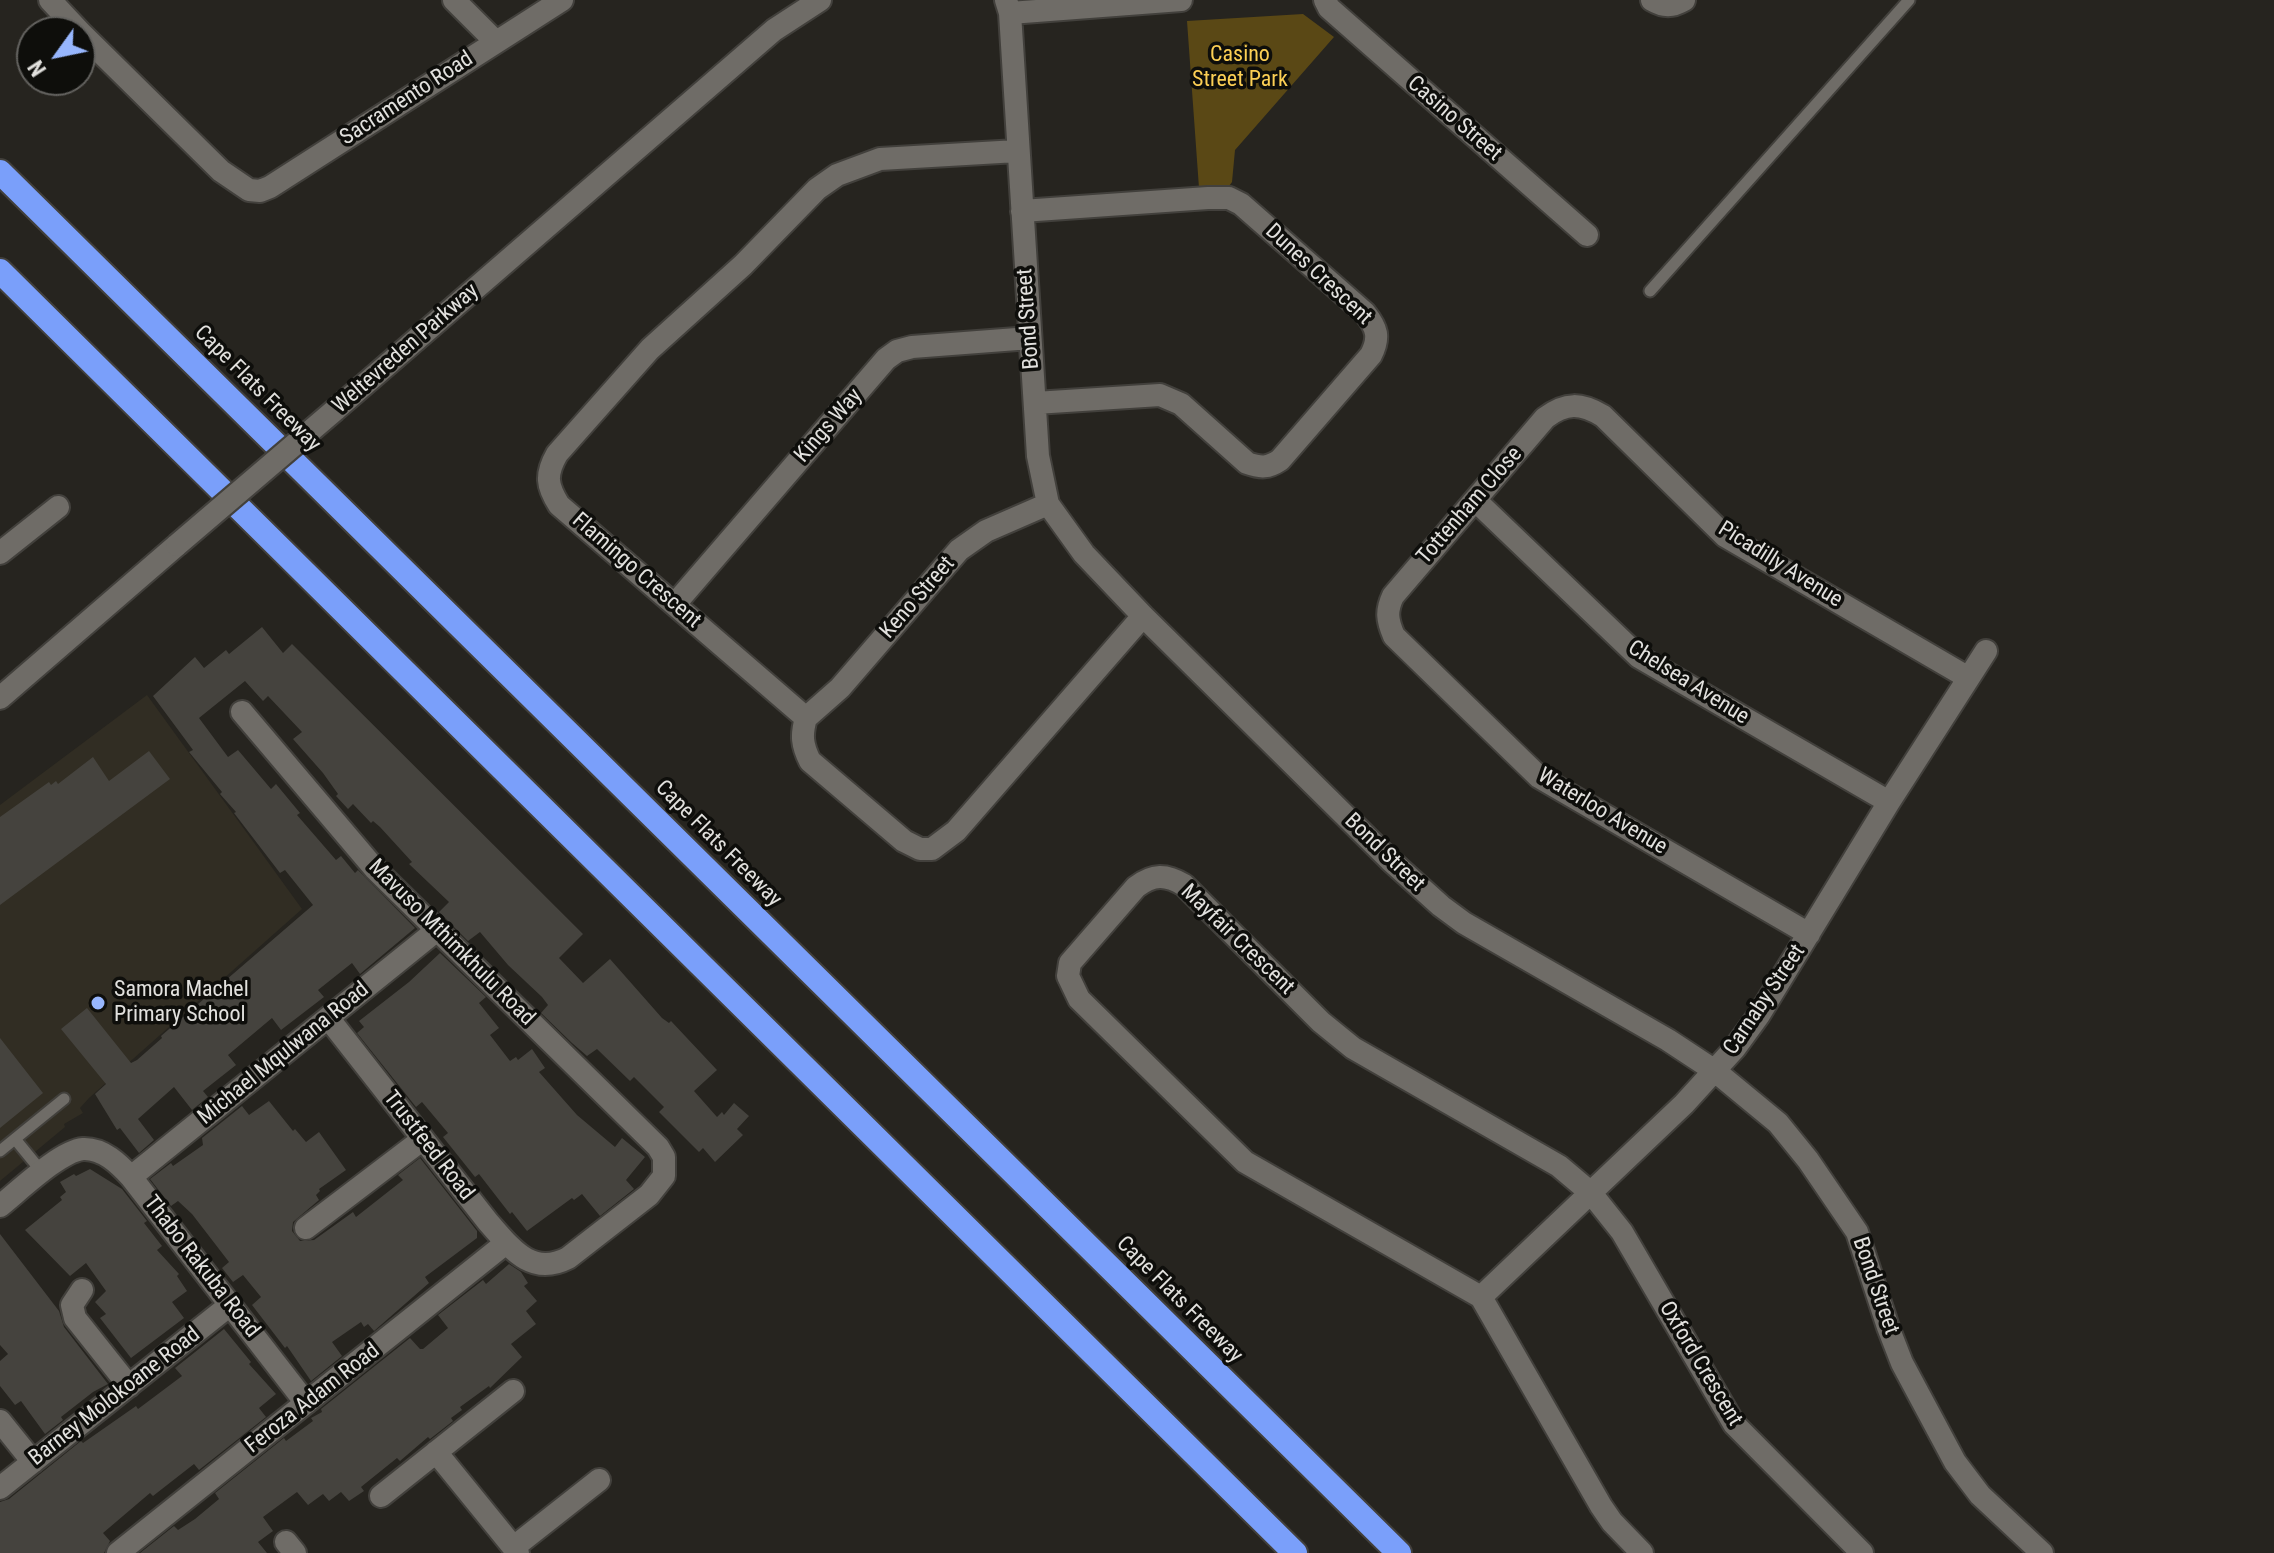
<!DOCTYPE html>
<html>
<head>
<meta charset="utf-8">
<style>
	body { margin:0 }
	#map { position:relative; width:2274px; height:1553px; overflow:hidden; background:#26241f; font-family:"Roboto Condensed",sans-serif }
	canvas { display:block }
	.north { position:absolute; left:16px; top:16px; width:80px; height:80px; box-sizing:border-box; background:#0e0e0b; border:2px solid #63625f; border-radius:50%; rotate:237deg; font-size:22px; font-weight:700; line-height:32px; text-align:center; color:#e2e1de }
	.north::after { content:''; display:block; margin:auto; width:28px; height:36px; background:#97b6fd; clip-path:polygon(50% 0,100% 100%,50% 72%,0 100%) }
</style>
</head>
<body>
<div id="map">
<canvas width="2274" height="1553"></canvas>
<div class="north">N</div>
</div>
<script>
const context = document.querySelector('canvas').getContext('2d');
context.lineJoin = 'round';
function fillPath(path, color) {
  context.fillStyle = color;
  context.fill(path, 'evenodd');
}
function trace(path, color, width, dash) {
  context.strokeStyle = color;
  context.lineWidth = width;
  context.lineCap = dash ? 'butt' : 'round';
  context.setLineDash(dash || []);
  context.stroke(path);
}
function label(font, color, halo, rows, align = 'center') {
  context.font = font + ' "Roboto Condensed",sans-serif';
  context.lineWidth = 7;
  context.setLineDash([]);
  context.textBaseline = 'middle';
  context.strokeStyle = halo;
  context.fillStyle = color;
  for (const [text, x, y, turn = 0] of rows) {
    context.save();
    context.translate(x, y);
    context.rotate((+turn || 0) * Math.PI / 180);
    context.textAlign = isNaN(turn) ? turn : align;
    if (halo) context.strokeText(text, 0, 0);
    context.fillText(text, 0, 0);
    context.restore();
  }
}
fillPath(new Path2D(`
	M 147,695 L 302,909 L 89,1098 L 80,1108 L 83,1113 L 64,1124 L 65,1127 L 0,1181 L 0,805 Z`), '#312d23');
fillPath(new Path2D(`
	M 1303,14 L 1334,37 L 1235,150 L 1232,182 L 1227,189 L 1199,188 L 1187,21 Z`), '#5a4815');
fillPath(new Path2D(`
	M 262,627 L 283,653 L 292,644 L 583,934 L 559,958 L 583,983 L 610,959 L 662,1018 L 669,1023 L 671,1021 L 717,1070 L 694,1091 L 717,1117 L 722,1112 L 724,1115 L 734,1103 L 749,1116 L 737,1129 L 743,1135 L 715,1162 L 703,1148 L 699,1152 L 659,1112 L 664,1107 L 634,1077 L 630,1081 L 597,1049 L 587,1056 L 572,1043 L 541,1013 L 548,1005 L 542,997 L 508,965 L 480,932 L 468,941 L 439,912 L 449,902 L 409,864 L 412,862 L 380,827 L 373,821 L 371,823 L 353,804 L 348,809 L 336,796 L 338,794 L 323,773 L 293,739 L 302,732 L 268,696 L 263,701 L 245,681 L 199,718 L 228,757 L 238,750 L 271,789 L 276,784 L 300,813 L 297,815 L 336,860 L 341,856 L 355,873 L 358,870 L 415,928 L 360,974 L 352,963 L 318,990 L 324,997 L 281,1030 L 272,1018 L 228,1055 L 236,1065 L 203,1091 L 208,1097 L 192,1110 L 174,1087 L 138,1119 L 154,1140 L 139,1153 L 120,1128 L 117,1130 L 95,1094 L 106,1084 L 61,1029 L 87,1008 L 131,1063 L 137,1060 L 162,1038 L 161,1036 L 313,905 L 285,870 L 280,873 L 234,813 L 236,812 L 220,794 L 222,792 L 189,752 L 193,750 L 153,696 L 195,657 L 204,668 L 226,650 L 229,654 Z
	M 149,751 L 170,779 L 0,905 L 0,817 L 49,782 L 51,785 L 56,781 L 58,784 L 93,757 L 109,781 Z
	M 440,953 L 486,997 L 479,1003 L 499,1028 L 490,1035 L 510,1061 L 516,1057 L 518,1060 L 532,1049 L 545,1068 L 539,1072 L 577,1115 L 615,1147 L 622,1138 L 645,1157 L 626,1180 L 634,1189 L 600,1216 L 582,1194 L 574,1200 L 572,1198 L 527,1231 L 512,1212 L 510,1214 L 479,1174 L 475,1177 L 443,1137 L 448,1133 L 422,1102 L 416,1107 L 357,1033 L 364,1027 L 359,1021 L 409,982 Z
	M 0,1038 L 43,1093 L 0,1128 Z
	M 269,1101 L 293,1131 L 295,1129 L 306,1142 L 319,1132 L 346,1170 L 319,1189 L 320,1191 L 316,1195 L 319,1200 L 293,1222 L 292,1231 L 300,1241 L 314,1240 L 353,1212 L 356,1217 L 403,1180 L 398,1175 L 420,1158 L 477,1231 L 477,1238 L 425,1277 L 429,1283 L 374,1331 L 368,1324 L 364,1327 L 361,1322 L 332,1342 L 342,1356 L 311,1381 L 287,1346 L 285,1348 L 252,1305 L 261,1297 L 243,1275 L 233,1282 L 222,1268 L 229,1262 L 192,1214 L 178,1201 L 171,1206 L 150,1179 L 171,1163 L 173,1166 L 203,1145 L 202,1138 L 242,1106 L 249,1115 Z
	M 90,1169 L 122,1189 L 147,1221 L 144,1223 L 162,1246 L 157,1250 L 179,1274 L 177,1276 L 187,1291 L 172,1302 L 184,1318 L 131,1358 L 100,1318 L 106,1314 L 95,1302 L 106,1291 L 86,1263 L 70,1276 L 25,1230 L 62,1200 L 60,1197 L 66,1192 L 60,1182 L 74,1174 L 76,1176 Z
	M 0,1234 L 59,1311 L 64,1327 L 108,1384 L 93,1392 L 61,1417 L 63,1420 L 45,1434 L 21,1401 L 15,1405 L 0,1386 L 0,1361 L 8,1354 L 0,1345 Z
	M 509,1264 L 521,1272 L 528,1283 L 524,1286 L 537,1301 L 526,1311 L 536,1324 L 511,1344 L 522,1357 L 490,1388 L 489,1386 L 460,1407 L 462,1410 L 451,1418 L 453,1421 L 430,1439 L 428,1437 L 400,1461 L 397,1458 L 361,1487 L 364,1491 L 349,1501 L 341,1492 L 329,1501 L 323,1494 L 308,1505 L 297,1492 L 263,1517 L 273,1531 L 258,1542 L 267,1553 L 140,1553 L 174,1526 L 178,1530 L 195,1519 L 219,1499 L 215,1493 L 284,1438 L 286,1441 L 313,1421 L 311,1418 L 322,1412 L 321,1409 L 410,1338 L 420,1349 L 423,1349 L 448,1328 L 438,1315 L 483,1280 L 486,1284 Z
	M 224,1329 L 251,1362 L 249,1364 L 276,1394 L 259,1408 L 266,1417 L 199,1470 L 194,1464 L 153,1496 L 150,1493 L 103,1533 L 110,1541 L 104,1553 L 0,1553 L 0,1502 L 9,1499 L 81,1441 L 83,1443 L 136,1406 L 138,1409 L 182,1376 L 175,1368 Z`), '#45433e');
const service = new Path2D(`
	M 1650,291 L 1909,0
	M 15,1139 L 42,1172
	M 0,1151 L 64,1099`);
const minor = new Path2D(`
	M 50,0 L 80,32
	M 454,0 L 496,42
	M 1006,0 L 1010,13 L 1038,456 L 1048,504 L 1084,554 L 1143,616 L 1390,860 L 1441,906 L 1464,923 L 1668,1040 L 1715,1071 L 1778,1123 L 1808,1160 L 1857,1232 L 1888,1327 L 1902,1363 L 1955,1462 L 1980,1495 L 2042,1553
	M 1325,0 L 1329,8 L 1587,235
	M 1652,0 C 1664,7 1672,7 1684,0
	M 1010,13 L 1181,0
	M 80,32 L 221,171 L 249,190 L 260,191 L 270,187 L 562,0
	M 1017,151 L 880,159 L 837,175 L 817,189 L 743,265 L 650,349 L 557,454 C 545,475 547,486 559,505 L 806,718 C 801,735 802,745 810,761 L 904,841 L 920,849 L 932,849 L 956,831 L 1143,616
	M 1022,211 L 1208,198 L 1229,198 L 1241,204 L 1365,313 C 1377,328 1380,337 1371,355 L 1280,460 C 1268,468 1261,468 1247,463 L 1181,404 L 1160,395 L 1035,403
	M 1475,500 L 1639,657 L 1889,802
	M 0,553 L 58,507
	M 675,604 L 886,359 L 897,351 L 912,347 L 1030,338
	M 242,712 L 375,869 L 658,1147 L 664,1157 L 664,1176 L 649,1195 L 568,1258 C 531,1277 511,1248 488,1222 L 329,1019
	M 806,718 L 840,688 L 959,550 L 986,531 L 1048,504
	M 1809,934 L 1539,777 L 1394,636 C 1387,620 1386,611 1393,596 L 1545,418 C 1566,402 1581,403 1603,416 L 1725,536 L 1967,677
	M 131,1177 L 437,930
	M 0,1206 C 19,1191 60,1151 83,1149 C 103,1148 119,1164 131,1177 L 306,1403
	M 306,1228 L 423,1139
	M 82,1290 L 72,1305 L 75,1318 L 129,1386
	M 1481,1297 L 1245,1162 L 1079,999 L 1068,976 L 1070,963 L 1136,887 C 1153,874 1166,874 1184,885 L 1321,1022 L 1353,1048 L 1559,1166 L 1591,1193 L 1622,1232 L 1734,1424 L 1862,1553
	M 1481,1297 L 1684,1104 L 1735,1048 L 1759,1015 L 1889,802 L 1986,651
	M 1481,1297 L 1601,1506 L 1612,1522 L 1642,1553
	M 0,1421 L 33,1462
	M 436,1452 L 518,1553
	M 0,1488 L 230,1305
	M 381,1496 L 513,1391
	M 286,1542 L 295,1553
	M 514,1547 L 599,1480
	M 118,1553 L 506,1243`);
const tertiary = new Path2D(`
	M 335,410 L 774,30 L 820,0
	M 0,698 L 177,545`);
const motorway = new Path2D(`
	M 0,172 L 1399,1553
	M 0,271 L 1295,1553`);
trace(service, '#42403c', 15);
trace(minor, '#42403c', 26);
trace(tertiary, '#42403c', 26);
trace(motorway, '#42403c', 28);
trace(service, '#6f6c67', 11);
trace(minor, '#6f6c67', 22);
trace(tertiary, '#6f6c67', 22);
trace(motorway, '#7a9ffa', 24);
const tertiaryBridge = new Path2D(`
	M 177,545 L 335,410`);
trace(tertiaryBridge, '#42403c', 26, []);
trace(tertiaryBridge, '#6f6c67', 22);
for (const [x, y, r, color] of [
	[98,1003,8,"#97b6fd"]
]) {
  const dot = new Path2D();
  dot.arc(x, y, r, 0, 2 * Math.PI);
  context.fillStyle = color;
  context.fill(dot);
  trace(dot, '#0e0e0b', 3);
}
label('22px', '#fccf54', '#0e0e0b', [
	["Casino",1240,55],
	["Street Park",1240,80]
]);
label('22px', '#e2e1de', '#0e0e0b', [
	["Sacramento Road",407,99,-33],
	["Casino Street",1454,119,41],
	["Dunes Crescent",1318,275,43],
	["Bond Street",1029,319,-94],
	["Weltevreden Parkway",406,349,-41],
	["Cape Flats Freeway",257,389,45],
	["Kings Way",829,426,-49],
	["Tottenham Close",1470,506,-49],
	["Picadilly Avenue",1780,565,32],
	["Flamingo Crescent",636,571,41],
	["Keno Street",918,598,-49],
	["Chelsea Avenue",1688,683,32],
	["Waterloo Avenue",1602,812,31],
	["Cape Flats Freeway",718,844,45],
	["Bond Street",1384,853,44],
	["Mayfair Crescent",1237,940,44],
	["Mavuso Mthimkhulu Road",451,943,45],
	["Carnaby Street",1765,1000,-56],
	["Michael Mqulwana Road",284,1054,-39],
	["Trustfeed Road",428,1146,52],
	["Thabo Rakuba Road",201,1267,52],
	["Bond Street",1875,1286,71],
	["Cape Flats Freeway",1179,1300,45],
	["Oxford Crescent",1700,1364,59],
	["Barney Molokoane Road",115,1397,-38],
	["Feroza Adam Road",313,1399,-38]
]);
label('22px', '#e2e1de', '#0e0e0b', [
	["Samora Machel",114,990],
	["Primary School",114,1015]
], 'left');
</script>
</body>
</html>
